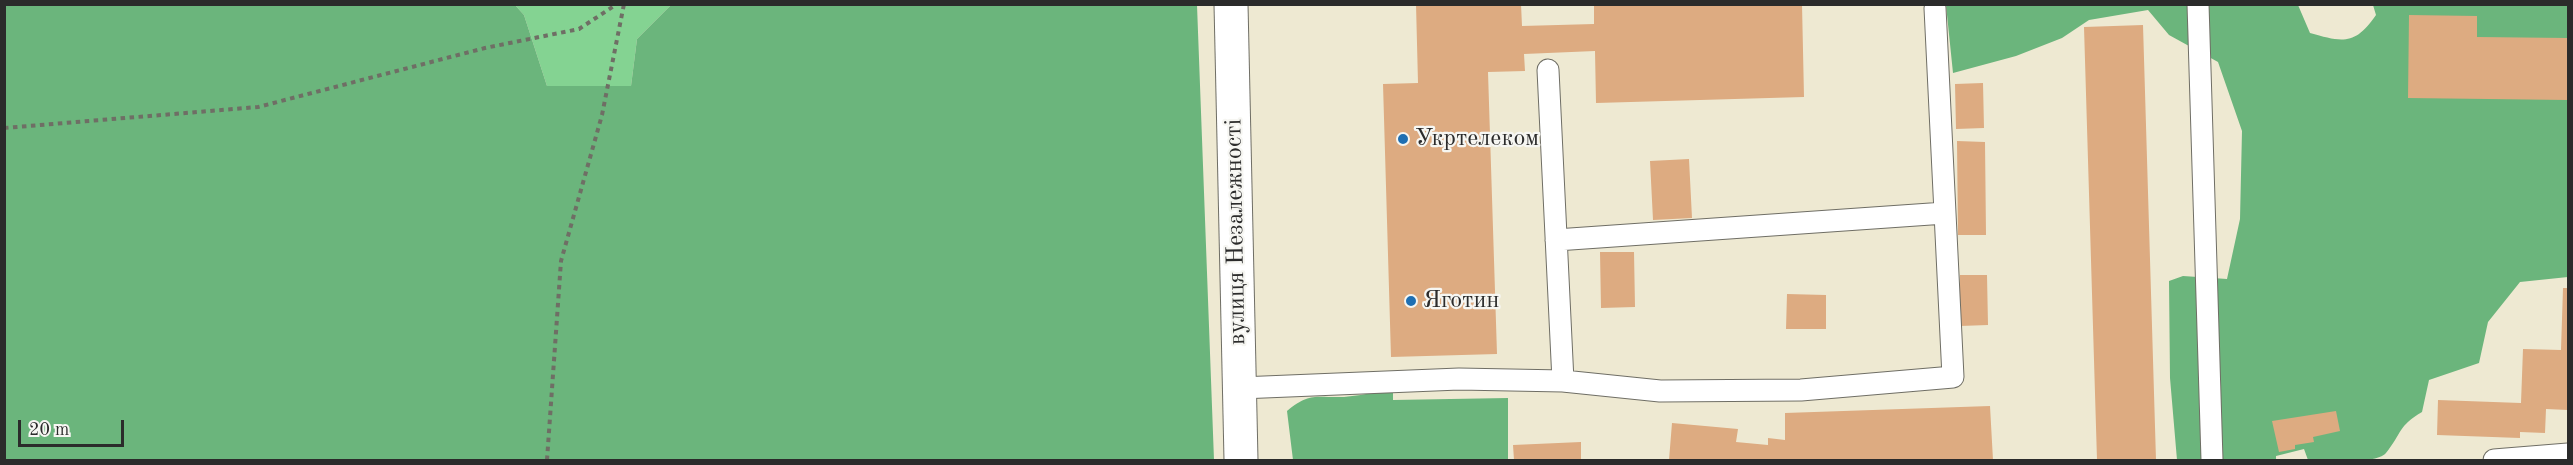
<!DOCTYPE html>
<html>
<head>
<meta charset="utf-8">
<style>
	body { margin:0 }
	#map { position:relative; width:2573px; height:465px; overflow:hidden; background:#eee9d2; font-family:"Old Standard TT",serif }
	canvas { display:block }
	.frame { position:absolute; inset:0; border:6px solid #2b2b2b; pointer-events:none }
	.scale { position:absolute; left:18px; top:420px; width:106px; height:27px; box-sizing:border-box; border:3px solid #2b2b2b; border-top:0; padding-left:8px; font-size:18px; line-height:21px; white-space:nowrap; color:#2b2b2b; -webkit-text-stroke:4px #f6f6f2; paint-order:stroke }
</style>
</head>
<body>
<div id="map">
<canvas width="2573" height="465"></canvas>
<div class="frame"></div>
<div class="scale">20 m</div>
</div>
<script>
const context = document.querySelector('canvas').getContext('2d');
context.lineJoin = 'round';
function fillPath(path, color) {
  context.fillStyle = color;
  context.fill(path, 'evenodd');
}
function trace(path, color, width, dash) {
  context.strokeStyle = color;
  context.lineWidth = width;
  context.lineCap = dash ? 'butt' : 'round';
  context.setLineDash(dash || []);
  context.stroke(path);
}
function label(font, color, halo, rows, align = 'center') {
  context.font = font + ' "Old Standard TT",serif';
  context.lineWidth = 4.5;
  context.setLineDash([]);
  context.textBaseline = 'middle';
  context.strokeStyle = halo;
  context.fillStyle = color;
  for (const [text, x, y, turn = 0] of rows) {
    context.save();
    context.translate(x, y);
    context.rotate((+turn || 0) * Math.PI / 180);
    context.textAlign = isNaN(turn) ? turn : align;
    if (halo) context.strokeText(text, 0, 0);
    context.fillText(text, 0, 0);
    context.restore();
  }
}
fillPath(new Path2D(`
	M 515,5 L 671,5 L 637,39 L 631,86 L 547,86 L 524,15 Z`), '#84d392');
fillPath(new Path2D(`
	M 4,5 L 515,5 L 524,15 L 547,86 L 631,86 L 637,39 L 671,5 L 1197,5 L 1214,460 L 5,460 Z
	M 1946,5 L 2298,5 L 2310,33 C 2342,42 2355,46 2376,15 L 2373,5 L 2568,5 L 2568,277 L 2520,282 L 2488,322 L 2479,363 L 2429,380 L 2422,412 C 2398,426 2402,433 2386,453 C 2375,465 2326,460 2308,460 L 2304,449 L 2276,456 L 2276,460 L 2177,460 L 2170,378 L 2169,281 L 2183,276 L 2227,279 L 2240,219 L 2242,131 L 2218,62 L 2169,35 L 2148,10 L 2089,20 L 2062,38 L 2016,56 L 1953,73 Z
	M 1377,392 L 1393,393 L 1393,400 L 1508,398 L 1508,460 L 1293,460 L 1287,411 C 1310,392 1316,398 1344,397 C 1355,396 1366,394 1377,392 Z`), '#6bb57c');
fillPath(new Path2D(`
	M 1416,4 L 1521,4 L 1522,26 L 1594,24 L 1594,4 L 1802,4 L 1804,97 L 1596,103 L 1595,51 L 1524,54 L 1525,71 L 1488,72 L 1497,354 L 1391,357 L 1383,84 L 1418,83 Z
	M 2409,15 L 2477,16 L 2477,37 L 2568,38 L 2568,100 L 2408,98 Z
	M 2143,25 L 2156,460 L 2097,460 L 2084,27 Z
	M 1983,83 L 1984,128 L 1956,129 L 1955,84 Z
	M 1957,141 L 1985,142 L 1986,235 L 1958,235 Z
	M 1689,159 L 1692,218 L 1653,220 L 1650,161 Z
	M 1600,252 L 1634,252 L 1635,307 L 1601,308 Z
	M 1960,275 L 1987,275 L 1988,325 L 1960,326 Z
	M 2563,288 L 2568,288 L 2568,410 L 2546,409 L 2545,433 L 2520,432 L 2520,438 L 2437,435 L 2438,400 L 2521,403 L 2523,349 L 2561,350 Z
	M 1787,294 L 1826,295 L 1826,329 L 1786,329 Z
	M 1990,406 L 1993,460 L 1669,460 L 1672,423 L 1738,429 L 1736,442 L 1768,445 L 1768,438 L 1785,440 L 1785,413 Z
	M 2336,411 L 2340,431 L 2313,437 L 2314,442 L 2295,445 L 2295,449 L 2279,452 L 2272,421 Z
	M 1581,442 L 1581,460 L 1514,460 L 1513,445 Z`), '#ddab81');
const lane = new Path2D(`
	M 2198,4 L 2212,460
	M 1548,70 L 1563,381
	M 1556,240 L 1945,213
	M 1240,388 L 1459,379 L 1563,381 L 1660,391 L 1801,390 L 1953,377 L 1935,8
	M 2494,460 L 2568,454`);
const secondary = new Path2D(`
	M 1231,4 L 1241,460`);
trace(lane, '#6f6e65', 23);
trace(secondary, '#6f6e65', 35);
trace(new Path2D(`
	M 4,128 L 258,107 L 485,48 L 579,29 L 617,4
	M 547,460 L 561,261 L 602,115 L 624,4`), '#6f6e65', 4, [4.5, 4.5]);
trace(lane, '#fff', 21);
trace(secondary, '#fff', 33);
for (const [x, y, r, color] of [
	[1403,139,6,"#1f6fb2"],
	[1411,301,6,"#1f6fb2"]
]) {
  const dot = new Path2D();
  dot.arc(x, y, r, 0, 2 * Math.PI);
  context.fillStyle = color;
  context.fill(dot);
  trace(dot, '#f6f6f2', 2);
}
label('24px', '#2b2b2b', '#f6f6f2', [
	["Укртелеком",1415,139],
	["Яготин",1423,301]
], 'left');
label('24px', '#2b2b2b', '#f6f6f2', [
	["вулиця Незалежності",1236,232,-91]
]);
</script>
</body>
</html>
